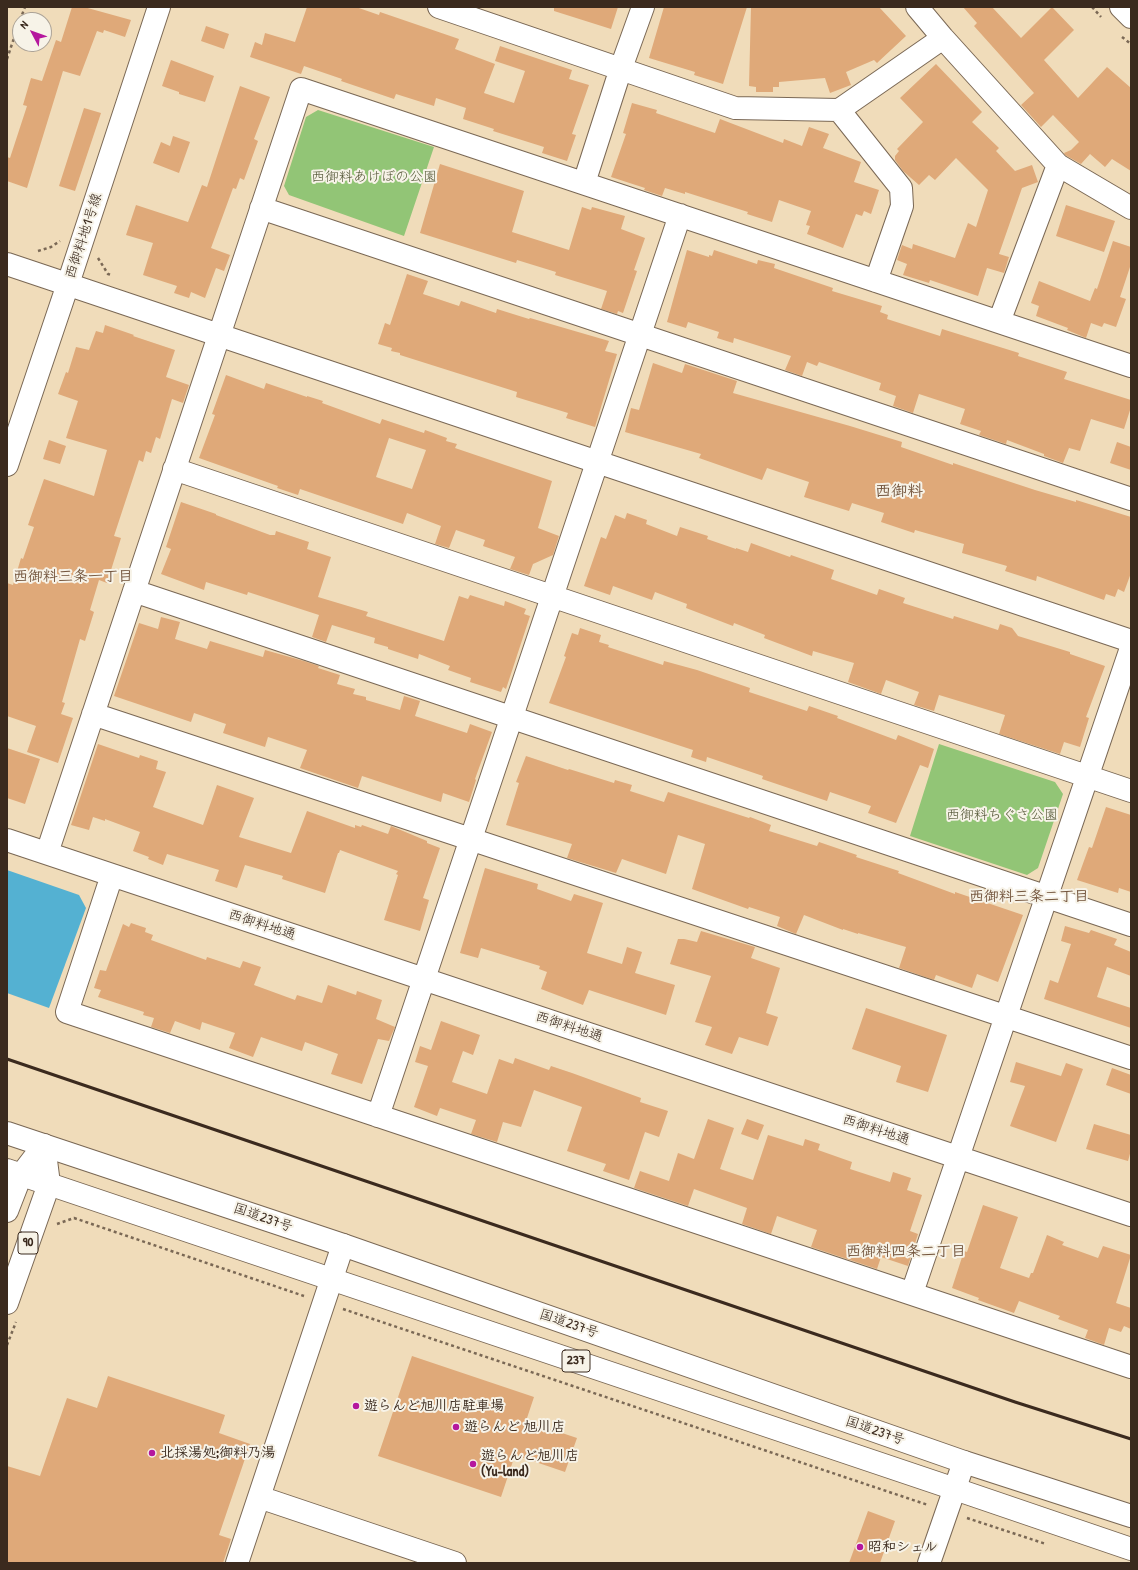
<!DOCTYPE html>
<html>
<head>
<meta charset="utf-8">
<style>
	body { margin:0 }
	#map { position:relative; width:1138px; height:1570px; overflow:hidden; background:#f0dcba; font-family:"Patrick Hand",sans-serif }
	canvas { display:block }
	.frame { position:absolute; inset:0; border:8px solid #3b2a1e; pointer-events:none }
	.north { position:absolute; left:12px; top:12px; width:40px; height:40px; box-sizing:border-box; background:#f7f3e8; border:1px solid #aca397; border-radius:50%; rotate:311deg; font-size:11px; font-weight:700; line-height:16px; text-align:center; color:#3b2a1e }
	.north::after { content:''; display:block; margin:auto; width:14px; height:18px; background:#b5179e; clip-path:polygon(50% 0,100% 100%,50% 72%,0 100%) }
</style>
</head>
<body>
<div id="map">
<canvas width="1138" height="1570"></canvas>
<div class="frame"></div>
<div class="north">N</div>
</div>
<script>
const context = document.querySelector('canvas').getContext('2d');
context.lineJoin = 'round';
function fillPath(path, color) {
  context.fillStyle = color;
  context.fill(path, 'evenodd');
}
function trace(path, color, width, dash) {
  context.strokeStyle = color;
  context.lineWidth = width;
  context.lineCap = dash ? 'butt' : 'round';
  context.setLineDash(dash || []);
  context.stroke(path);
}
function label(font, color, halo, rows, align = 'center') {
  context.font = font + ' "Patrick Hand","Klee One",sans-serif';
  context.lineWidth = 4;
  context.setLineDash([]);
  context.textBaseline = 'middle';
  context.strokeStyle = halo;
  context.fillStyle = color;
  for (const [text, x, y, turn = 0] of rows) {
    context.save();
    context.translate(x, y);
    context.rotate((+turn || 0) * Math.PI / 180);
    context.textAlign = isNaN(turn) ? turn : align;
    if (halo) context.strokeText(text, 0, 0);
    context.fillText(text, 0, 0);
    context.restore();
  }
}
fillPath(new Path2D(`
	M 318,110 L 434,147 L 404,236 L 289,195 L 284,186 L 306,117 Z
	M 939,744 L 1055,782 L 1063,794 L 1038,868 L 1027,875 L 910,836 Z`), '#92c576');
fillPath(new Path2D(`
	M 7,870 L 79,895 L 86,908 L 49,1008 L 7,993 Z`), '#54b1d2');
fillPath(new Path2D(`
	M 72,7 L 84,7 L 131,20 L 125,37 L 104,30 L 103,33 L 97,31 L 80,76 L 63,71 L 27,188 L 7,181 L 7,157 L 10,158 L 27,106 L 23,105 L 31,78 L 42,81 L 56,40 L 61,42 Z
	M 307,7 L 356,7 L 379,15 L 380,12 L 459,39 L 455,49 L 495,64 L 484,93 L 514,103 L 525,71 L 495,61 L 500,46 L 572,70 L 569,79 L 589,85 L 572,134 L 576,135 L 567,161 L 542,153 L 544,147 L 493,131 L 494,129 L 463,119 L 466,108 L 436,98 L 434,106 L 396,94 L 394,99 L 341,81 L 342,79 L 304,66 L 301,74 L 250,57 L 255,42 L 262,45 L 265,33 L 295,42 Z
	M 554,7 L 618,7 L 611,29 L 554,11 Z
	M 664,7 L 747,7 L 723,84 L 694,75 L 695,72 L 649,58 Z
	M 751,7 L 879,7 L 906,36 L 877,63 L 874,60 L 846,72 L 851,85 L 830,93 L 825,78 L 779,82 L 779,87 L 773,87 L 773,92 L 756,92 L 756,87 L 749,86 Z
	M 963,7 L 992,7 L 1021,38 L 1052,7 L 1074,30 L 1044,60 L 1078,98 L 1107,67 L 1131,88 L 1131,171 L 1112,159 L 1105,167 L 1090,154 L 1081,164 L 1065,155 L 1064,153 L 1071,150 L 1079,142 L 1053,115 L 1041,127 L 1021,105 L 1034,93 L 974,26 L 977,23 Z
	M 206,26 L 229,34 L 224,49 L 201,41 Z
	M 171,60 L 214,76 L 205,102 L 179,94 L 179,92 L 162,86 Z
	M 936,64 L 982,112 L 972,122 L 999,148 L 996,151 L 1015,171 L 1032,165 L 1038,182 L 1022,188 L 999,254 L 1009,257 L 1004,273 L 987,268 L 978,296 L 930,280 L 929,283 L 903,275 L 907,264 L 897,260 L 902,245 L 912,249 L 913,244 L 955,258 L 968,223 L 976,227 L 988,190 L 956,158 L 935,180 L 929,175 L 919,185 L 903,171 L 895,160 L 895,156 L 899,151 L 897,149 L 923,122 L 900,98 Z
	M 240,86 L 270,97 L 254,139 L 258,141 L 244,180 L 240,178 L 236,189 L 233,188 L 211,248 L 230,255 L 224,271 L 216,268 L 205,298 L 191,292 L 189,298 L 174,293 L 177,286 L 143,275 L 153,243 L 126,235 L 136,205 L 188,222 L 202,185 L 207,187 Z
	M 632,103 L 657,110 L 656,113 L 715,133 L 720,119 L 783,143 L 784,139 L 802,146 L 809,127 L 829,134 L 823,148 L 861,162 L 854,182 L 879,190 L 871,214 L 864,211 L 862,216 L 856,214 L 843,248 L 807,234 L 810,226 L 806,225 L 811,211 L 779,200 L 772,222 L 747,214 L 748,212 L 685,192 L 685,194 L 665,188 L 662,196 L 644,190 L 645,188 L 611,177 L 626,134 L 623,133 Z
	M 84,108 L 101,113 L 75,191 L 59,186 Z
	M 173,136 L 190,142 L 179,173 L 153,163 L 161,142 L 170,146 Z
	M 440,164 L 524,191 L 512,232 L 569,250 L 582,207 L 591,210 L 592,207 L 625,216 L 621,229 L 645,238 L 634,270 L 637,271 L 623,313 L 618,311 L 617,314 L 601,309 L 607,291 L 555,275 L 556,272 L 517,260 L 516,263 L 420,233 Z
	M 1066,205 L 1115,221 L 1104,252 L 1056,236 Z
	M 1113,241 L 1131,247 L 1131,264 L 1120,297 L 1126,299 L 1116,327 L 1104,323 L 1102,327 L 1091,323 L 1086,338 L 1067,330 L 1068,328 L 1036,316 L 1039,306 L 1031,303 L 1039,281 L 1090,301 L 1095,288 L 1097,289 Z
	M 687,250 L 709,257 L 709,255 L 712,256 L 714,250 L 757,264 L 758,260 L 775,264 L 774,268 L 833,288 L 832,291 L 882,306 L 880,312 L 888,315 L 887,319 L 940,336 L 942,329 L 1019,353 L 1018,356 L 1067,372 L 1064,379 L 1131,400 L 1131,407 L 1124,429 L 1091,419 L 1080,451 L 1069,448 L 1063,463 L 1044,456 L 1044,454 L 1007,440 L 1006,444 L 979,435 L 981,431 L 960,424 L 965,409 L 919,394 L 913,413 L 893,406 L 896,396 L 879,390 L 881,383 L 819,362 L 817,366 L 807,362 L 802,376 L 785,370 L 791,356 L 734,338 L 733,343 L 717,338 L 719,332 L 688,322 L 686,328 L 667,322 Z
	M 407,274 L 428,281 L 423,294 L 459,306 L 461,301 L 496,313 L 497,309 L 529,319 L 530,318 L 609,341 L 605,351 L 617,354 L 595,427 L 566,418 L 568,413 L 516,397 L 517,392 L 400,355 L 400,353 L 391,351 L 392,348 L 378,344 L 385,323 L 390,325 Z
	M 105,325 L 134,335 L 133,336 L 175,350 L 166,377 L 189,385 L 183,403 L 172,399 L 160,439 L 156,437 L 151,453 L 146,451 L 143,462 L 139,460 L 114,536 L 121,538 L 107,583 L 99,580 L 90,610 L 94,612 L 85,641 L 80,639 L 62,702 L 65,703 L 61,714 L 73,718 L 58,763 L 27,752 L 36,726 L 7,716 L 7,583 L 13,585 L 21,558 L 23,559 L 34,527 L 28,525 L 44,479 L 94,496 L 107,450 L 66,438 L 78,401 L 58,394 L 66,372 L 68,373 L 76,347 L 89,350 L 96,331 L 103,333 Z
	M 653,363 L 682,373 L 685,364 L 737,381 L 733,393 L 850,426 L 902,442 L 901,447 L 953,465 L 953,463 L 1035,490 L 1076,502 L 1076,500 L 1131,517 L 1131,573 L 1124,592 L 1118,589 L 1115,597 L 1106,594 L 1104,600 L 1037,576 L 1036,581 L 1005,571 L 1007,566 L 962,553 L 964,544 L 915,530 L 914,533 L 881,522 L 884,513 L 852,503 L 849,511 L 804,497 L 809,482 L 767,468 L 762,480 L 699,458 L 701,454 L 625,432 L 631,408 L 639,410 Z
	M 226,375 L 264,389 L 266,383 L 307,397 L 307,396 L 323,401 L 322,403 L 380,424 L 382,419 L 424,433 L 425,430 L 447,438 L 446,441 L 457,444 L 455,448 L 552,481 L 538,528 L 559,536 L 553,555 L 533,564 L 529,575 L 510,569 L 515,557 L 483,546 L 485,540 L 456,530 L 449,548 L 435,544 L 441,526 L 407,513 L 403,524 L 300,489 L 298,495 L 277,488 L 278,486 L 199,458 L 215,415 L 212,414 ZM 389,438 L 426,450 L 412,489 L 376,477 Z
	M 49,440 L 66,446 L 60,464 L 43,459 Z
	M 1117,442 L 1131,447 L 1131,470 L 1110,463 Z
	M 181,502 L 216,514 L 216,515 L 270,535 L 275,535 L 276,531 L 309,542 L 307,549 L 331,557 L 318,597 L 368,612 L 366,616 L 444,641 L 459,596 L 468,599 L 470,595 L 504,606 L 505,601 L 526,609 L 524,614 L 530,616 L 506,689 L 503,687 L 501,692 L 470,682 L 471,678 L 448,670 L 450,666 L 419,654 L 418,659 L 388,649 L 388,647 L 374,643 L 375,638 L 332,625 L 326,642 L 312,637 L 319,615 L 248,592 L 247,595 L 206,582 L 204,590 L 161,574 L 171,549 L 166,547 Z
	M 627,513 L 647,520 L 646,524 L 677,536 L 680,527 L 708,536 L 707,539 L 736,549 L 736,548 L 748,552 L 751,543 L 790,557 L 791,555 L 834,570 L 831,579 L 877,595 L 879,589 L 905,598 L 903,603 L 953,619 L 954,616 L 998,630 L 1000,624 L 1012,628 L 1018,636 L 1070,652 L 1070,654 L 1105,666 L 1086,717 L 1089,718 L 1080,747 L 1064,742 L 1060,754 L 999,734 L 1005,715 L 939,695 L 934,711 L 914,705 L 919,692 L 886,680 L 881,694 L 848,682 L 854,663 L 813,651 L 812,656 L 764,638 L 765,635 L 734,623 L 733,626 L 686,608 L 687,604 L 655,592 L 652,600 L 613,586 L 610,595 L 584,586 L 601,537 L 606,539 L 615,515 L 625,519 Z
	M 161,617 L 180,622 L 175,639 L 207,649 L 210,641 L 263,657 L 265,650 L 304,661 L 319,666 L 318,668 L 340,675 L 337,684 L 355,689 L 353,694 L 366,697 L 366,700 L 400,710 L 404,696 L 420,701 L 415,716 L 467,733 L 470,724 L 492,732 L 475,779 L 476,780 L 469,802 L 443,793 L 441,802 L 362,776 L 358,788 L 300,768 L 307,750 L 268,737 L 265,747 L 223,733 L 226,724 L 194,713 L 191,722 L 114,696 L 139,623 L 158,629 Z
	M 580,628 L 601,635 L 599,642 L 609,645 L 608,647 L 663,665 L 664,661 L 697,670 L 750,688 L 749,692 L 807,711 L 809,706 L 838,716 L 837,718 L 896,740 L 898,735 L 934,749 L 928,768 L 920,765 L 896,823 L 868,813 L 871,806 L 830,792 L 827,801 L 762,779 L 763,776 L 707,757 L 706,762 L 691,757 L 693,750 L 549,703 L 566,657 L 564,656 L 572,633 L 578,635 Z
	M 98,744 L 139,758 L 140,755 L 158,761 L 156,769 L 166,772 L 153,807 L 203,825 L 217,785 L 254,798 L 239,837 L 291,853 L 307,811 L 355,828 L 355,825 L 361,827 L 362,825 L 388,834 L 391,826 L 427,841 L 427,843 L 440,848 L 423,898 L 429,900 L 420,931 L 384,920 L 398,875 L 396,874 L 398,871 L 340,850 L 339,853 L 338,853 L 325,893 L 282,879 L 283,876 L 245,865 L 237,888 L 215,881 L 219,870 L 167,854 L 163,865 L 148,859 L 149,857 L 133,851 L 140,832 L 105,819 L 105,821 L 93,817 L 89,830 L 71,825 Z
	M 7,748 L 40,759 L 25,804 L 7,798 Z
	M 526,756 L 568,770 L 569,769 L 614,783 L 615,780 L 632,785 L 630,791 L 664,802 L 668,792 L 749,818 L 750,817 L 771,825 L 769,831 L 817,846 L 819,842 L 857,855 L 856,857 L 899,871 L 898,873 L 955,894 L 955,892 L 1023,915 L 998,982 L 977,974 L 972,988 L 936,975 L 934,980 L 899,968 L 906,947 L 858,933 L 858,934 L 843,929 L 843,930 L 804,915 L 796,934 L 777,926 L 780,917 L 749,907 L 748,909 L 692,889 L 705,844 L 678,835 L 666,874 L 622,859 L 616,873 L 567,858 L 572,844 L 506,825 L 519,783 L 516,782 Z
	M 1106,807 L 1131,815 L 1131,892 L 1119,888 L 1118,893 L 1077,880 L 1089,847 L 1092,848 Z
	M 485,868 L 538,884 L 537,889 L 571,901 L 574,894 L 603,903 L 587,953 L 622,964 L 627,947 L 642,952 L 635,973 L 675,985 L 666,1015 L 589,990 L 583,1005 L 541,989 L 547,972 L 539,969 L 540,966 L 481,948 L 478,958 L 460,953 Z
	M 131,923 L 146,928 L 145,932 L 153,935 L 151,940 L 206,960 L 207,957 L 240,968 L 243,961 L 261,967 L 254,985 L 295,1000 L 297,995 L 322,1003 L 328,985 L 356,995 L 357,991 L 382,1000 L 376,1019 L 395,1027 L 389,1041 L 378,1039 L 362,1084 L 331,1074 L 338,1054 L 305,1042 L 302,1051 L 261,1037 L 253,1057 L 229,1048 L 235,1033 L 202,1022 L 200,1030 L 175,1021 L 170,1033 L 151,1027 L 154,1018 L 143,1015 L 144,1012 L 98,997 L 101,990 L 94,988 L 100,970 L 106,971 L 123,924 L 129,927 Z
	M 1065,926 L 1089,933 L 1091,930 L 1117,939 L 1114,945 L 1131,952 L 1131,976 L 1107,967 L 1097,997 L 1131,1008 L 1131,1028 L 1044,999 L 1050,980 L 1058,983 L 1071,944 L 1061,941 Z
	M 701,931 L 755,947 L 751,958 L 780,968 L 766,1013 L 778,1017 L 768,1046 L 739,1037 L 732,1054 L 705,1045 L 712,1027 L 695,1022 L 711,976 L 670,964 L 678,939 L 684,939 L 697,942 Z
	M 866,1008 L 947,1035 L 928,1092 L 896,1082 L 901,1066 L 852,1049 Z
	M 441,1021 L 480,1035 L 473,1055 L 463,1051 L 452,1082 L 487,1094 L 499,1059 L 513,1064 L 515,1058 L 549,1070 L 551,1066 L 572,1073 L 641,1098 L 640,1102 L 668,1111 L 659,1137 L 645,1132 L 629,1180 L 603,1171 L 606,1164 L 567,1151 L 582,1107 L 534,1090 L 521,1127 L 503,1122 L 497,1142 L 471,1134 L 476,1120 L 440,1108 L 437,1116 L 414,1107 L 428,1066 L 415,1062 L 420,1046 L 431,1050 Z
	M 1016,1062 L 1061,1076 L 1066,1063 L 1083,1069 L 1056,1142 L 1010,1126 L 1025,1086 L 1010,1082 Z
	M 1112,1068 L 1131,1075 L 1131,1094 L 1106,1085 Z
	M 708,1119 L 734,1128 L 720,1169 L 753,1180 L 768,1135 L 803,1146 L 805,1139 L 820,1144 L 818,1150 L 852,1162 L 850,1169 L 890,1182 L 893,1172 L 911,1178 L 907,1190 L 922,1195 L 910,1231 L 918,1234 L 908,1266 L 881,1257 L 877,1269 L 811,1247 L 817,1230 L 777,1216 L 771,1234 L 742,1224 L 747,1208 L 694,1189 L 688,1206 L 634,1188 L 640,1171 L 669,1181 L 678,1153 L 694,1159 Z
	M 747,1119 L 764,1125 L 758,1140 L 741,1134 Z
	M 1094,1124 L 1131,1135 L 1131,1150 L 1128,1161 L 1086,1149 Z
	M 983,1205 L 1018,1217 L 1000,1268 L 1029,1278 L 1031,1273 L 1033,1273 L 1047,1235 L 1064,1242 L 1062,1245 L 1098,1258 L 1103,1246 L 1131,1255 L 1116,1303 L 1131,1308 L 1131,1329 L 1124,1326 L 1121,1332 L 1109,1328 L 1104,1345 L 1085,1338 L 1088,1330 L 1058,1319 L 1060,1316 L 1019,1301 L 1014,1313 L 978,1300 L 979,1298 L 952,1288 L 964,1251 L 967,1252 Z
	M 412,1356 L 534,1397 L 526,1421 L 577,1438 L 565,1472 L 515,1455 L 501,1497 L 378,1456 Z
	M 108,1376 L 225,1415 L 219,1433 L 250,1444 L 219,1535 L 231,1539 L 223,1563 L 7,1563 L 7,1466 L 40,1476 L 67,1398 L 97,1408 Z
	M 868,1511 L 895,1521 L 880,1563 L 849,1563 Z`), '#dfa979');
const minor = new Path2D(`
	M 439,7 L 735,108 L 839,110 L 943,38
	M 917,7 L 943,38 L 1058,165 L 1131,208
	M 1121,7 L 1131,17
	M 839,110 L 901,188 L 902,206 L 876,281
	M 584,183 L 621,68 L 643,7
	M 261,208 L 1131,499
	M 7,264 L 1131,641
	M 999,322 L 1058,165
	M 7,465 L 68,284 L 159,7
	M 174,469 L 1131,791
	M 134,591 L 1131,925
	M 93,714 L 1131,1058
	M 7,840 L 1131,1215
	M 47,853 L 301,89 L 1131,366
	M 112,875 L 67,1012 L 1131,1367
	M 378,1116 L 680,215
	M 912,1293 L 1131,648
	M 259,1497 L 455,1563
	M 237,1563 L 343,1245
	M 929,1563 L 964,1462`);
const major = new Path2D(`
	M 7,1211 L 21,1175 L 44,1145
	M 7,1303 L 49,1184 L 44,1145`);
const highway = new Path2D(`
	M 7,1133 L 343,1245 L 964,1462 L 1131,1516
	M 7,1170 L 955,1489 L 1131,1549`);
trace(minor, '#7a6855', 24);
trace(major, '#7a6855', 24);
trace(highway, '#7a6855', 24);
trace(new Path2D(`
	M 1092,7 L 1101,17
	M 20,20 L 25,7
	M 1122,37 L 1131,44
	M 7,59 L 20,20
	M 38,251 L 51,247 L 60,241
	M 98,258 L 108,274 L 111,275
	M 57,1224 L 74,1218 L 304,1296
	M 343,1309 L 928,1505
	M 7,1345 L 16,1322
	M 967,1518 L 1046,1544`), '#7a6855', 2.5, [3, 3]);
trace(minor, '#fff', 22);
trace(major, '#fff', 22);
trace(highway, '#fff', 22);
trace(new Path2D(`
	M 7,1059 L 1015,1402 L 1131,1439`), '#3b2a1e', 3);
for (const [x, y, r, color] of [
	[356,1406,4,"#b5179e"],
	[456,1427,4,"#b5179e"],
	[152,1453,4,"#b5179e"],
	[473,1464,4,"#b5179e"],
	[860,1547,4,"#b5179e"]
]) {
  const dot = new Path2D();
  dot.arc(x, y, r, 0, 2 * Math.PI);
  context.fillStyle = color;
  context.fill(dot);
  trace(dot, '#f7f3e8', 1.5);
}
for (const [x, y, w] of [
	[28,1243,20],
	[576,1361,28]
]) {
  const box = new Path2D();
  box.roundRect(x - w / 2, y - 11, w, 22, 3);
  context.fillStyle = '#f7f3e8';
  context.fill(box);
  trace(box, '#3b2a1e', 1);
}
label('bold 13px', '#3b2a1e', null, [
	["90",28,1243],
	["237",576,1361]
]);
label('14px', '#555838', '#f7f3e8', [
	["西御料あけぼの公園",374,177],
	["西御料ちぐさ公園",1002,815]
]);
label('14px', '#3b2a1e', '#f7f3e8', [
	["西御料地1号線",84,236,-72],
	["西御料地通",262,925,18],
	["西御料地通",569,1027,18],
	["西御料地通",876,1130,18],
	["国道237号",263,1218,19],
	["国道237号",569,1324,19],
	["国道237号",875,1431,19]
]);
label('bold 14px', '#3b2a1e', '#f7f3e8', [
	["遊らんど旭川店駐車場",364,1406],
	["遊らんど 旭川店",464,1427],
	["北採湯処;御料乃湯",160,1453],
	["遊らんど旭川店",481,1456],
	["(Yu-land)",481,1472],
	["昭和シェル",868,1547]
], 'left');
label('bold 15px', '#74563e', '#f7f3e8', [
	["西御料三条一丁目",73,577],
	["西御料三条二丁目",1029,897],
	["西御料四条二丁目",906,1252]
]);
label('bold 16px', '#74563e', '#f7f3e8', [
	["西御料",899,492]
]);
</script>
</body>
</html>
